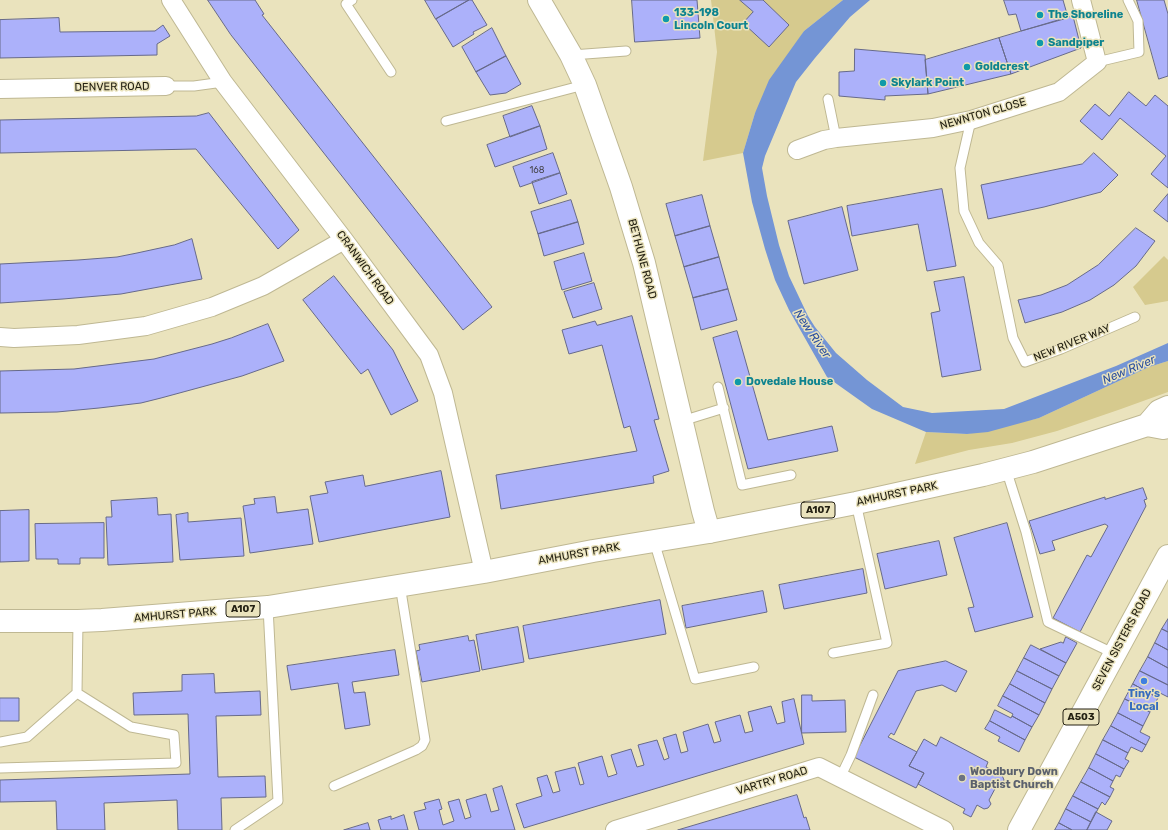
<!DOCTYPE html>
<html>
<head>
<meta charset="utf-8">
<style>
	body { margin:0 }
	canvas { display:block; background:#eae3bd }
</style>
</head>
<body>
<canvas width="1168" height="830"></canvas>
<script>
const context = document.querySelector('canvas').getContext('2d');
context.lineJoin = 'round';
function fillPath(path, color) {
  context.fillStyle = color;
  context.fill(path, 'evenodd');
}
function trace(path, color, width, dash) {
  context.strokeStyle = color;
  context.lineWidth = width;
  context.lineCap = dash ? 'butt' : 'round';
  context.setLineDash(dash || []);
  context.stroke(path);
}
function label(font, color, halo, rows, align = 'center') {
  context.font = font + ' Rubik,sans-serif';
  context.lineWidth = 3;
  context.setLineDash([]);
  context.textBaseline = 'middle';
  context.strokeStyle = halo;
  context.fillStyle = color;
  for (const [text, x, y, turn = 0] of rows) {
    context.save();
    context.translate(x, y);
    context.rotate((+turn || 0) * Math.PI / 180);
    context.textAlign = isNaN(turn) ? turn : align;
    if (halo) context.strokeText(text, 0, 0);
    context.fillText(text, 0, 0);
    context.restore();
  }
}
fillPath(new Path2D(`
	M 711,0 L 843,0 L 804,31 L 755,113 L 743,153 L 703,161 L 717,52 Z
	M 1164,256 L 1168,260 L 1168,301 L 1145,305 L 1133,287 Z
	M 1168,361 L 1168,392 L 1121,409 L 1057,431 L 1012,443 L 969,450 L 915,464 L 926,432 L 967,434 L 1039,418 L 1149,367 Z`), '#d6ca8e');
fillPath(new Path2D(`
	M 843,0 L 870,0 L 850,17 L 815,58 L 796,82 L 765,156 L 762,168 L 767,196 L 779,245 L 789,276 L 808,316 L 815,327 L 836,353 L 867,380 L 903,407 L 932,413 L 1004,409 L 1116,366 L 1168,343 L 1168,361 L 1149,367 L 1039,418 L 988,432 L 967,434 L 926,432 L 872,409 L 827,377 L 789,310 L 775,280 L 765,249 L 752,202 L 743,153 L 755,113 L 769,80 L 804,31 Z`), '#7495d5');
const building = new Path2D(`
	M 208,0 L 255,0 L 264,14 L 262,15 L 492,307 L 463,330 L 231,35 Z
	M 425,0 L 469,0 L 436,19 Z
	M 469,0 L 472,0 L 487,25 L 473,32 L 474,34 L 453,47 L 436,19 Z
	M 632,0 L 697,0 L 700,38 L 635,42 Z
	M 740,0 L 763,0 L 789,25 L 769,47 L 743,23 L 753,12 Z
	M 1004,0 L 1063,0 L 1067,14 L 1063,15 L 1064,19 L 1021,31 L 1016,14 L 1009,15 Z
	M 1137,0 L 1164,0 L 1168,14 L 1168,76 L 1159,79 Z
	M 1073,16 L 1081,48 L 1011,74 L 999,38 Z
	M 59,18 L 60,32 L 155,31 L 163,25 L 170,36 L 157,44 L 157,55 L 0,58 L 0,20 Z
	M 492,28 L 506,56 L 476,72 L 462,47 Z
	M 999,38 L 1011,74 L 928,94 L 925,60 Z
	M 855,49 L 925,55 L 928,94 L 885,96 L 885,100 L 839,96 L 839,72 L 854,71 Z
	M 506,56 L 521,84 L 506,93 L 490,95 L 476,72 Z
	M 1129,92 L 1146,106 L 1155,95 L 1168,106 L 1168,188 L 1151,174 L 1166,156 L 1120,118 L 1102,140 L 1080,121 L 1095,104 L 1109,116 Z
	M 532,106 L 540,126 L 510,137 L 503,116 Z
	M 209,113 L 299,230 L 278,249 L 196,149 L 0,153 L 0,120 L 196,116 Z
	M 540,126 L 547,149 L 495,167 L 487,145 Z
	M 553,153 L 560,173 L 520,187 L 513,167 Z
	M 1094,153 L 1118,175 L 1101,192 L 1044,207 L 988,219 L 981,185 L 1082,164 Z
	M 560,173 L 567,194 L 539,204 L 532,182 Z
	M 942,189 L 956,266 L 927,271 L 918,224 L 852,236 L 847,206 Z
	M 1168,194 L 1168,222 L 1154,211 Z
	M 702,195 L 710,226 L 675,236 L 666,204 Z
	M 571,200 L 578,222 L 538,234 L 531,212 Z
	M 842,207 L 858,270 L 804,284 L 788,221 Z
	M 578,222 L 584,244 L 544,256 L 538,234 Z
	M 710,226 L 719,257 L 684,267 L 675,236 Z
	M 1136,228 L 1155,241 L 1136,266 L 1114,285 L 1090,300 L 1062,312 L 1025,323 L 1018,300 L 1041,295 L 1067,285 L 1098,265 Z
	M 192,239 L 202,279 L 121,294 L 63,299 L 0,303 L 0,264 L 78,260 L 117,257 L 137,253 L 174,245 Z
	M 584,253 L 592,281 L 562,290 L 554,262 Z
	M 719,257 L 728,289 L 693,298 L 684,267 Z
	M 334,276 L 393,350 L 418,401 L 391,415 L 368,369 L 361,374 L 303,300 Z
	M 964,277 L 981,370 L 942,377 L 931,313 L 940,311 L 934,282 Z
	M 594,283 L 602,309 L 573,318 L 564,292 Z
	M 728,289 L 737,320 L 701,330 L 693,298 Z
	M 632,316 L 659,419 L 654,420 L 669,471 L 653,476 L 654,483 L 501,509 L 496,475 L 637,451 L 630,426 L 624,428 L 602,345 L 569,354 L 562,330 L 595,321 L 597,325 Z
	M 268,324 L 284,361 L 242,376 L 161,398 L 141,403 L 99,408 L 57,412 L 0,413 L 0,371 L 74,369 L 154,359 L 212,344 L 231,338 Z
	M 737,331 L 768,440 L 832,426 L 838,451 L 748,469 L 713,338 Z
	M 441,471 L 450,517 L 319,542 L 310,496 L 328,493 L 325,482 L 363,475 L 365,486 Z
	M 1143,488 L 1147,499 L 1144,500 L 1146,506 L 1080,632 L 1053,618 L 1087,555 L 1091,557 L 1108,526 L 1105,524 L 1052,541 L 1055,550 L 1040,554 L 1029,521 L 1105,497 L 1105,499 Z
	M 275,497 L 277,513 L 308,509 L 313,544 L 250,553 L 243,506 L 255,504 L 254,499 Z
	M 157,498 L 158,515 L 171,514 L 173,562 L 108,565 L 106,517 L 112,517 L 111,501 Z
	M 29,510 L 29,561 L 0,562 L 0,511 Z
	M 188,513 L 188,522 L 241,518 L 244,556 L 180,560 L 176,515 Z
	M 104,523 L 104,558 L 80,558 L 80,564 L 58,564 L 58,559 L 36,559 L 35,524 Z
	M 1007,523 L 1033,617 L 975,632 L 968,608 L 974,607 L 954,538 Z
	M 939,541 L 947,575 L 885,589 L 877,554 Z
	M 863,569 L 867,593 L 784,609 L 779,585 Z
	M 763,591 L 767,612 L 686,628 L 682,606 Z
	M 660,600 L 666,634 L 529,659 L 523,626 Z
	M 1168,619 L 1168,632 L 1162,629 Z
	M 518,627 L 524,662 L 482,670 L 476,635 Z
	M 1162,629 L 1168,632 L 1168,650 L 1155,643 Z
	M 468,636 L 469,641 L 474,640 L 480,671 L 422,682 L 416,651 L 420,650 L 419,645 Z
	M 1066,637 L 1077,643 L 1066,663 L 1040,649 L 1061,642 L 1063,643 Z
	M 1155,643 L 1168,650 L 1168,668 L 1148,657 Z
	M 1031,645 L 1066,663 L 1059,676 L 1024,658 Z
	M 395,650 L 399,675 L 352,682 L 354,693 L 365,692 L 370,725 L 345,729 L 338,683 L 291,690 L 287,666 Z
	M 1148,657 L 1168,668 L 1168,685 L 1140,671 Z
	M 1024,658 L 1059,676 L 1052,689 L 1017,671 Z
	M 946,661 L 967,671 L 956,692 L 942,685 L 916,691 L 894,735 L 891,733 L 888,737 L 917,752 L 909,766 L 924,773 L 916,788 L 854,757 L 898,671 Z
	M 1017,671 L 1052,689 L 1045,703 L 1010,684 Z
	M 1140,671 L 1168,685 L 1168,697 L 1160,693 L 1158,698 L 1133,684 Z
	M 214,674 L 215,693 L 260,691 L 261,715 L 216,716 L 218,777 L 265,776 L 266,797 L 221,798 L 222,830 L 178,830 L 177,800 L 104,803 L 105,830 L 57,830 L 56,801 L 0,802 L 0,780 L 190,774 L 188,714 L 134,715 L 133,693 L 182,691 L 182,675 Z
	M 1010,684 L 1045,703 L 1039,715 L 1003,696 Z
	M 1133,684 L 1158,698 L 1150,712 L 1125,699 Z
	M 802,695 L 812,695 L 812,701 L 845,700 L 846,732 L 802,733 Z
	M 1003,696 L 1039,715 L 1032,727 L 1012,716 L 1013,714 L 998,706 Z
	M 0,698 L 19,698 L 19,721 L 0,721 Z
	M 794,699 L 804,744 L 524,828 L 516,804 L 542,796 L 537,778 L 547,775 L 553,793 L 560,791 L 555,772 L 575,767 L 580,785 L 584,784 L 578,763 L 602,756 L 608,777 L 617,774 L 611,755 L 631,749 L 637,767 L 644,765 L 638,745 L 657,740 L 664,760 L 669,758 L 663,738 L 676,734 L 681,753 L 688,751 L 683,732 L 708,724 L 714,743 L 721,741 L 715,722 L 740,715 L 745,733 L 753,731 L 748,712 L 771,706 L 777,724 L 785,722 L 782,702 Z
	M 1125,699 L 1150,712 L 1143,726 L 1118,713 Z
	M 995,710 L 1011,718 L 1012,716 L 1032,727 L 1025,740 L 990,721 Z
	M 1118,713 L 1143,726 L 1140,732 L 1150,737 L 1146,745 L 1111,726 Z
	M 990,721 L 1025,740 L 1019,752 L 998,741 L 1000,737 L 985,729 Z
	M 1111,726 L 1146,745 L 1142,752 L 1131,747 L 1128,753 L 1103,740 Z
	M 941,737 L 988,762 L 986,767 L 1002,775 L 1004,780 L 1001,785 L 997,785 L 989,800 L 991,804 L 988,808 L 984,809 L 977,805 L 971,817 L 963,813 L 965,809 L 918,784 L 924,773 L 909,766 L 924,739 L 936,746 Z
	M 1103,740 L 1128,753 L 1125,759 L 1129,761 L 1124,769 L 1096,754 Z
	M 1096,754 L 1124,769 L 1120,777 L 1116,775 L 1113,781 L 1089,768 Z
	M 1089,768 L 1113,781 L 1110,787 L 1114,789 L 1110,797 L 1081,782 Z
	M 1081,782 L 1110,797 L 1105,805 L 1102,802 L 1098,809 L 1073,796 Z
	M 502,786 L 515,830 L 419,830 L 414,812 L 426,809 L 424,803 L 439,799 L 442,809 L 439,810 L 443,825 L 454,821 L 448,802 L 459,799 L 465,819 L 471,817 L 466,800 L 486,794 L 491,812 L 499,810 L 493,789 Z
	M 797,795 L 804,818 L 806,817 L 810,830 L 678,830 Z
	M 1073,796 L 1098,809 L 1091,822 L 1066,809 Z
	M 1066,809 L 1091,822 L 1087,830 L 1072,830 L 1059,823 Z
	M 1096,812 L 1112,821 L 1107,830 L 1087,830 Z
	M 404,815 L 408,830 L 381,830 L 378,820 L 391,816 L 391,819 Z
	M 368,823 L 370,830 L 344,830 Z
	M 1059,823 L 1072,830 L 1055,830 Z`);
fillPath(building, '#acb1fa');
trace(building, '#676a8a', 1);
const lane = new Path2D(`
	M 352,0 L 346,4 L 391,72
	M 572,55 L 626,51
	M 1097,62 L 1139,52 L 1138,21 L 1128,0
	M 166,86 L 194,86 L 223,82
	M 828,99 L 836,138
	M 971,120 L 960,168 L 964,211 L 979,243 L 998,265 L 1013,338 L 1025,362 L 1061,349 L 1135,317
	M 446,121 L 584,85
	M 718,387 L 742,485 L 791,475
	M 682,421 L 724,408
	M 1006,469 L 1026,532 L 1048,622 L 1115,654
	M 654,541 L 695,679 L 754,667
	M 833,653 L 887,643 L 856,503
	M 0,742 L 27,737 L 77,693 L 78,621
	M 0,768 L 176,763 L 174,735 L 131,727 L 77,693
	M 840,778 L 851,755 L 873,695
	M 334,786 L 416,750 L 422,746 L 425,740 L 400,585
	M 235,830 L 278,801 L 268,607`);
const street = new Path2D(`
	M 171,0 L 223,82 L 344,240 L 429,355 L 443,393 L 484,572
	M 0,89 L 166,86
	M 797,150 L 824,140 L 836,138 L 933,128 L 971,120 L 1059,92 L 1097,62 L 1081,0
	M 0,337 L 14,338 L 78,335 L 146,326 L 212,307 L 263,286 L 344,240
	M 615,830 L 819,767 L 944,830`);
const secondary = new Path2D(`
	M 539,0 L 571,55 L 585,85 L 621,187 L 644,263 L 703,511 L 709,532`);
const primary = new Path2D(`
	M 1147,425 L 1159,411 L 1168,407
	M 0,621 L 78,621 L 102,620 L 268,607 L 484,572 L 593,551 L 709,532 L 856,503 L 983,475 L 1033,462 L 1147,425 L 1163,428 L 1168,427`);
const highway = new Path2D(`
	M 1019,830 L 1168,556`);
trace(lane, '#bfb893', 11);
trace(street, '#bfb893', 20);
trace(secondary, '#bfb893', 24);
trace(primary, '#bfb893', 24);
trace(highway, '#bfb893', 24);
trace(lane, '#fff', 9);
trace(street, '#fff', 18);
trace(secondary, '#fff', 22);
trace(primary, '#fff', 22);
trace(highway, '#fff', 22);
for (const [x, y, r, color] of [
	[1040,15,4,"#0f9aa8"],
	[666,19,4,"#0f9aa8"],
	[1040,43,4,"#0f9aa8"],
	[967,67,4,"#0f9aa8"],
	[883,83,4,"#0f9aa8"],
	[738,382,4,"#0f9aa8"],
	[1144,681,4,"#3f7fe0"],
	[962,778,4,"#6b7280"]
]) {
  const dot = new Path2D();
  dot.arc(x, y, r, 0, 2 * Math.PI);
  context.fillStyle = color;
  context.fill(dot);
  trace(dot, '#eae3bd', 1.5);
}
label('9px', '#46454d', null, [
	["168",537,170]
]);
for (const [x, y, w] of [
	[818,510,34],
	[243,609,34],
	[1081,717,36]
]) {
  const box = new Path2D();
  box.roundRect(x - w / 2, y - 8, w, 16, 3);
  context.fillStyle = '#eae3bd';
  context.fill(box);
  trace(box, '#242113', 1);
}
label('bold 10px', '#242113', null, [
	["A107",818,510],
	["A107",243,609],
	["A503",1081,717]
]);
label('bold 11px', '#0d838f', '#eae3bd', [
	["133-198",674,13],
	["Lincoln Court",674,26],
	["The Shoreline",1048,15],
	["Sandpiper",1048,43],
	["Goldcrest",975,67],
	["Skylark Point",891,83],
	["Dovedale House",746,382]
], 'left');
label('11px', '#242113', '#eae3bd', [
	["DENVER ROAD",112,87,-1],
	["NEWNTON CLOSE",983,114,-16],
	["BETHUNE ROAD",642,259,75],
	["CRANWICH ROAD",365,268,54],
	["NEW RIVER WAY",1072,343,-22],
	["AMHURST PARK",897,494,-12],
	["AMHURST PARK",579,554,-10],
	["AMHURST PARK",175,615,-5],
	["SEVEN SISTERS ROAD",1122,640,-62],
	["VARTRY ROAD",772,781,-17]
]);
label('bold 11px', '#366cbe', '#eae3bd', [
	["Tiny's",1144,694],
	["Local",1144,707]
]);
label('bold 11px', '#5b616d', '#eae3bd', [
	["Woodbury Down",970,772],
	["Baptist Church",970,785]
], 'left');
label('italic 12px', '#2c509e', '#eae3bd', [
	["New River",812,334,56],
	["New River",1129,370,-23]
]);
</script>
</body>
</html>
